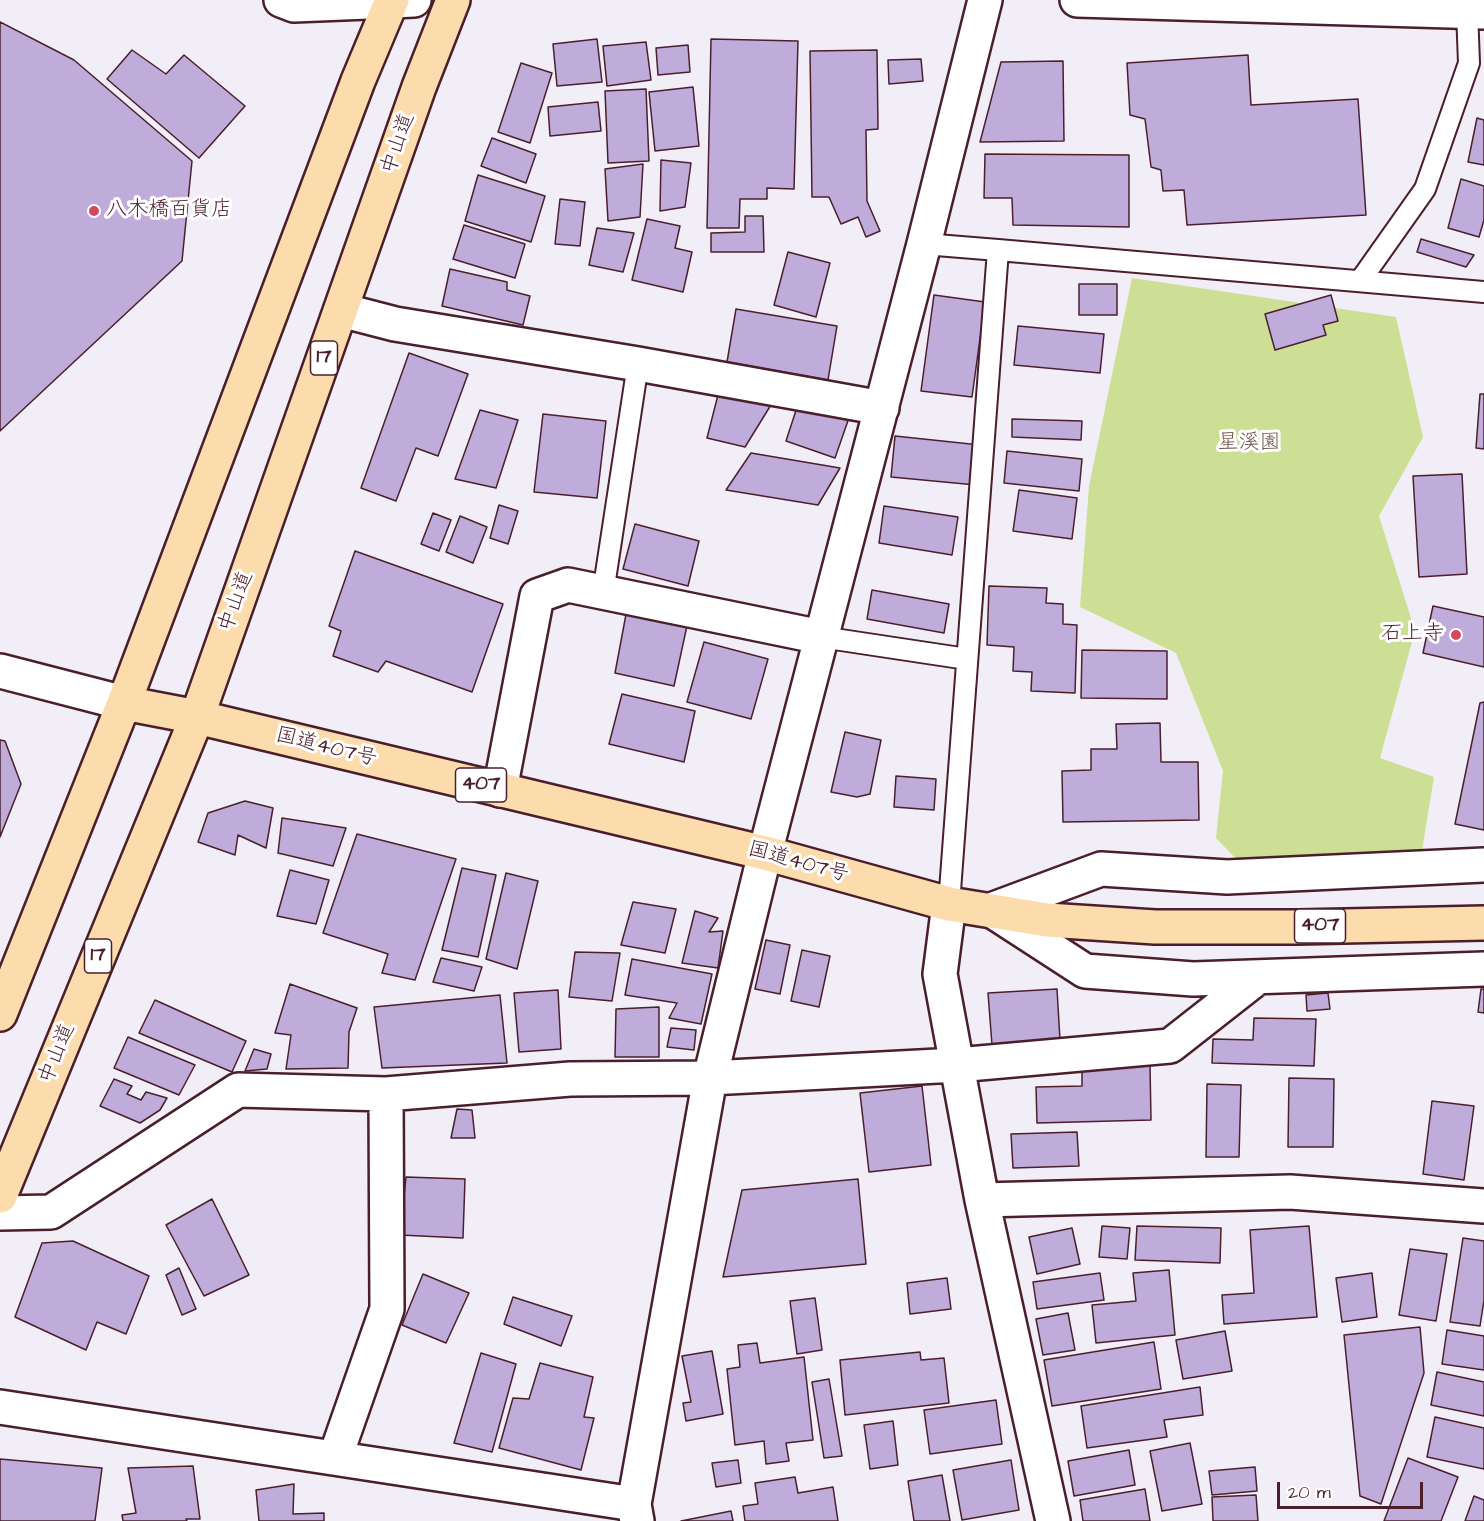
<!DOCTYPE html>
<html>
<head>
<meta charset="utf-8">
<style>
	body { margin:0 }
	#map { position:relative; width:1484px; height:1521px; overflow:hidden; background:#f2eef8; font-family:"Architects Daughter",sans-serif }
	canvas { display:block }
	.scale { position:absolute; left:1277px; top:1482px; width:146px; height:27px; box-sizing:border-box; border:3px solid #4a1f2b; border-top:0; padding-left:8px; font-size:18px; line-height:21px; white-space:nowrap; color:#4a1f2b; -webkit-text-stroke:4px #fff; paint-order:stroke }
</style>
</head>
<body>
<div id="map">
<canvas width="1484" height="1521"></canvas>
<div class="scale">20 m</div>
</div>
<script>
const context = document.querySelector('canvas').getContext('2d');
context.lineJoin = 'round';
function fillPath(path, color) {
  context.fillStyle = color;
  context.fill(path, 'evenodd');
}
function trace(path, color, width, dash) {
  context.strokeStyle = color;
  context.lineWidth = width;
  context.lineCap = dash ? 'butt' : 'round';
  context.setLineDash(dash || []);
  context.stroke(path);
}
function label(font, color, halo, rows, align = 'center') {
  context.font = font + ' "Architects Daughter","Klee One",sans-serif';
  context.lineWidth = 6;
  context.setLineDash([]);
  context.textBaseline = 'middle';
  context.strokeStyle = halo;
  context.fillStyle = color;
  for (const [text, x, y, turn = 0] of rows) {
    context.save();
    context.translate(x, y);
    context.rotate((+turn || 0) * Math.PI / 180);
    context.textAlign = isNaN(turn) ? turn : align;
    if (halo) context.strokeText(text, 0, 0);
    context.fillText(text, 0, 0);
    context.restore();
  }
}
fillPath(new Path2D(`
	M 1132,278 L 1396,317 L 1423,437 L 1379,516 L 1415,631 L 1380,758 L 1434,777 L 1417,881 L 1244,867 L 1216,838 L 1223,771 L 1176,653 L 1080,607 L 1089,486 Z`), '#ccdf94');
const building = new Path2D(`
	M 0,22 L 74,60 L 192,161 L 182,261 L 0,431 Z
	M 597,39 L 602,82 L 557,86 L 553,44 Z
	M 711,39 L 798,41 L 794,189 L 767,188 L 767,199 L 740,199 L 739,228 L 707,228 Z
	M 646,42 L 651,80 L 607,86 L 603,46 Z
	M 688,45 L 690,72 L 658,75 L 656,48 Z
	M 132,50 L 166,74 L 184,55 L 245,106 L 199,158 L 107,79 Z
	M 877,50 L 878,129 L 866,130 L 867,201 L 880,231 L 866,237 L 858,217 L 841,224 L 829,197 L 812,197 L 810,51 Z
	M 1248,55 L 1251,105 L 1358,99 L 1366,215 L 1187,225 L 1184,190 L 1163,191 L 1161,170 L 1151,167 L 1145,119 L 1130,115 L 1127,63 Z
	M 921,59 L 923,81 L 889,84 L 888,60 Z
	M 1063,61 L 1064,141 L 980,142 L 1001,62 Z
	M 521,63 L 552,73 L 530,143 L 498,132 Z
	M 693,87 L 699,146 L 655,151 L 649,92 Z
	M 646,89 L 649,161 L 608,163 L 605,91 Z
	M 598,102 L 601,131 L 550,136 L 548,107 Z
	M 1477,118 L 1484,120 L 1484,165 L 1468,162 Z
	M 492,138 L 536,154 L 526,183 L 481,166 Z
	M 985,154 L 1129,155 L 1129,227 L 1013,225 L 1012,198 L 984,198 Z
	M 661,160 L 691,163 L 685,207 L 660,211 Z
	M 643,164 L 640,217 L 608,221 L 605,169 Z
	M 478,175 L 545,196 L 531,242 L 465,221 Z
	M 1461,179 L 1484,186 L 1484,220 L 1479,237 L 1448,228 Z
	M 560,199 L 585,202 L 580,246 L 555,244 Z
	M 745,216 L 763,216 L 764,252 L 711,252 L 711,233 L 745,232 Z
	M 647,219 L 680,226 L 675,248 L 692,252 L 683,292 L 632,280 Z
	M 464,225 L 525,244 L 515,278 L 453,259 Z
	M 597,228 L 634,233 L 623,272 L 589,265 Z
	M 1421,239 L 1474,255 L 1466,267 L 1417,252 Z
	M 788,252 L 830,263 L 816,317 L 774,305 Z
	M 450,269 L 507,282 L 507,290 L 530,296 L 523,325 L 442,306 Z
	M 1079,284 L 1117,284 L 1117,315 L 1079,315 Z
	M 934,295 L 985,302 L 972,397 L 921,391 Z
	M 1331,295 L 1338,321 L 1323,325 L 1326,335 L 1275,350 L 1265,314 Z
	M 736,309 L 837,326 L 828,380 L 727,362 Z
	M 1018,326 L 1104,334 L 1100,373 L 1014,365 Z
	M 409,353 L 468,374 L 438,456 L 416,448 L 396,501 L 361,488 Z
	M 720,387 L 774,400 L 745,447 L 707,438 Z
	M 1480,394 L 1484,394 L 1484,449 L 1476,448 Z
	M 801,395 L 851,412 L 835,458 L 786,441 Z
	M 480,410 L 518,420 L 496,488 L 455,479 Z
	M 543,414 L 606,421 L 597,498 L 534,492 Z
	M 1012,419 L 1082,421 L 1081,440 L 1012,437 Z
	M 895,436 L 980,445 L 976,485 L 891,477 Z
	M 1007,451 L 1082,459 L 1079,491 L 1004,483 Z
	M 751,453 L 840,468 L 818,505 L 726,490 Z
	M 1462,474 L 1467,574 L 1419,577 L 1413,476 Z
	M 1019,490 L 1077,498 L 1072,539 L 1013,531 Z
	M 499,505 L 518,511 L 508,544 L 490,538 Z
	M 884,506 L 958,517 L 952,555 L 879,543 Z
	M 433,513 L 451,520 L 439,551 L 421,544 Z
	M 460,516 L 487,527 L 473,563 L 446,552 Z
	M 635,524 L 699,541 L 688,586 L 623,569 Z
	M 355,551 L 503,604 L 472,692 L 386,661 L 378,672 L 333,656 L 341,631 L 329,626 Z
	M 989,586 L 1047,588 L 1046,603 L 1063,604 L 1063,624 L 1077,625 L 1075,693 L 1031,691 L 1032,672 L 1013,671 L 1014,647 L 987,645 Z
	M 872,590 L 949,604 L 944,633 L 867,619 Z
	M 1433,606 L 1484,617 L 1484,667 L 1423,653 Z
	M 627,609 L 688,621 L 674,686 L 615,673 Z
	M 704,642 L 768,659 L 751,719 L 687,702 Z
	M 1082,650 L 1167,651 L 1167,699 L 1081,698 Z
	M 622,694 L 695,711 L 684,762 L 609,744 Z
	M 1484,702 L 1484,830 L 1455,824 L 1480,703 Z
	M 1160,723 L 1161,762 L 1198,762 L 1199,820 L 1063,822 L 1062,771 L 1091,770 L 1091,749 L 1117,749 L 1116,724 Z
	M 845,732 L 881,740 L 870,794 L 857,797 L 831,792 Z
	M 0,740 L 5,741 L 21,784 L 0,837 Z
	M 896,776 L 936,779 L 934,810 L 894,807 Z
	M 245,801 L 273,808 L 266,848 L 238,835 L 235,855 L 198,842 L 208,813 Z
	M 282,818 L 346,828 L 333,866 L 278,853 Z
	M 357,834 L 456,859 L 415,980 L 382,973 L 388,954 L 323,933 Z
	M 462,868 L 496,875 L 478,957 L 442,950 Z
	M 290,870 L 329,880 L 316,924 L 277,916 Z
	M 506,873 L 538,881 L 517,969 L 486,959 Z
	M 633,902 L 676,909 L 665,953 L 621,945 Z
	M 695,911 L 718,918 L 709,932 L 723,931 L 718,968 L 682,963 Z
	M 766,940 L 790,945 L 780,994 L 755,989 Z
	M 802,950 L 830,956 L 819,1007 L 791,1001 Z
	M 575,952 L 620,953 L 612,1001 L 569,997 Z
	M 441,958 L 482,967 L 474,991 L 433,982 Z
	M 632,959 L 712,974 L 701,1024 L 669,1018 L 677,1003 L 625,995 Z
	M 290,984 L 357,1008 L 349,1032 L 348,1068 L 286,1069 L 291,1035 L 275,1033 Z
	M 1057,989 L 1060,1040 L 992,1045 L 988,993 Z
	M 1481,989 L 1484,989 L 1484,1013 L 1478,1012 Z
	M 558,990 L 561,1049 L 519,1052 L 514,993 Z
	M 1328,993 L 1330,1009 L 1307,1011 L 1306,995 Z
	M 500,995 L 507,1063 L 382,1068 L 374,1007 Z
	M 155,1000 L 246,1041 L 232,1072 L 139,1033 Z
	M 659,1007 L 659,1057 L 615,1057 L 616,1009 Z
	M 1254,1018 L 1316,1019 L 1314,1066 L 1212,1063 L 1213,1039 L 1253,1040 Z
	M 671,1028 L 696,1030 L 694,1050 L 667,1047 Z
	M 128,1037 L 195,1065 L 179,1095 L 114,1068 Z
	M 254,1049 L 271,1054 L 267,1069 L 245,1071 Z
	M 1150,1065 L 1151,1120 L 1037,1123 L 1036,1087 L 1082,1086 L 1082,1067 Z
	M 1289,1078 L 1334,1079 L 1333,1147 L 1288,1147 Z
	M 114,1079 L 132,1086 L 127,1094 L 141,1100 L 146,1092 L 167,1098 L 160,1110 L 140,1123 L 100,1106 Z
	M 1207,1084 L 1241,1085 L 1239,1157 L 1206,1157 Z
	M 922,1086 L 931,1165 L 869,1172 L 860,1093 Z
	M 1432,1101 L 1474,1106 L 1464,1180 L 1423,1174 Z
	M 457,1109 L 472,1110 L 475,1138 L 451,1138 Z
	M 1077,1132 L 1079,1166 L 1013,1168 L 1011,1134 Z
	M 406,1177 L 465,1179 L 463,1238 L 400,1235 Z
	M 858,1179 L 866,1264 L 723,1277 L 742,1190 Z
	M 212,1199 L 249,1275 L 204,1296 L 166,1225 Z
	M 1102,1226 L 1130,1228 L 1127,1259 L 1099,1257 Z
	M 1137,1226 L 1221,1228 L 1220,1263 L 1135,1260 Z
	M 1309,1226 L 1317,1317 L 1224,1324 L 1222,1295 L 1254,1293 L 1250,1230 Z
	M 1072,1228 L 1080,1264 L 1037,1274 L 1029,1237 Z
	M 1463,1238 L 1484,1241 L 1484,1300 L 1480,1326 L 1450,1322 Z
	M 73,1241 L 149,1276 L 126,1334 L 97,1322 L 86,1350 L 15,1317 L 42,1243 Z
	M 1410,1249 L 1447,1254 L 1436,1321 L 1399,1315 Z
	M 179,1268 L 196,1309 L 182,1315 L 166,1275 Z
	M 1169,1270 L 1175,1335 L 1096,1343 L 1092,1305 L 1136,1301 L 1133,1273 Z
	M 1100,1273 L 1104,1300 L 1037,1309 L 1033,1282 Z
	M 1372,1273 L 1377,1317 L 1342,1322 L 1336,1278 Z
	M 423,1274 L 469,1293 L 446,1343 L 402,1325 Z
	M 947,1278 L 951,1309 L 910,1314 L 907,1283 Z
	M 513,1297 L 572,1316 L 561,1346 L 504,1324 Z
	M 815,1298 L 822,1350 L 797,1354 L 790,1301 Z
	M 1068,1313 L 1075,1350 L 1043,1355 L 1036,1319 Z
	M 1420,1327 L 1424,1373 L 1381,1504 L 1360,1496 L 1344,1335 Z
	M 1447,1330 L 1484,1336 L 1484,1370 L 1442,1364 Z
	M 1225,1331 L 1232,1371 L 1183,1379 L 1176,1340 Z
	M 1154,1342 L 1161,1389 L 1052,1406 L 1044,1360 Z
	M 757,1343 L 760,1363 L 804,1357 L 813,1440 L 786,1443 L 789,1461 L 766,1464 L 764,1441 L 735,1445 L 727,1369 L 740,1367 L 738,1345 Z
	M 712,1351 L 723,1414 L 686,1421 L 683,1403 L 691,1402 L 682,1356 Z
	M 920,1352 L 921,1360 L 944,1358 L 949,1403 L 845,1415 L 840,1360 Z
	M 481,1353 L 516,1364 L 492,1452 L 454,1443 Z
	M 540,1363 L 593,1377 L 584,1417 L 594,1418 L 581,1470 L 499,1448 L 513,1398 L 529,1399 Z
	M 1437,1372 L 1484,1382 L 1484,1416 L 1431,1405 Z
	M 829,1379 L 842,1456 L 824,1458 L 812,1382 Z
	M 1200,1387 L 1203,1415 L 1164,1420 L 1167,1437 L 1087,1448 L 1081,1406 Z
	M 996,1400 L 1002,1444 L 930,1454 L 924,1410 Z
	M 1435,1417 L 1484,1428 L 1484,1469 L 1427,1457 Z
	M 893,1421 L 898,1465 L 870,1469 L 864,1425 Z
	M 1190,1443 L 1202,1504 L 1162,1511 L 1150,1451 Z
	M 1129,1450 L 1135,1485 L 1074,1496 L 1068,1461 Z
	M 1408,1458 L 1458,1477 L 1441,1521 L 1384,1521 Z
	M 0,1459 L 102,1468 L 95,1521 L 0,1521 Z
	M 738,1460 L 741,1483 L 716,1487 L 712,1463 Z
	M 1011,1460 L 1019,1510 L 962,1520 L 953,1470 Z
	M 193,1466 L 200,1519 L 186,1519 L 187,1521 L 123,1521 L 122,1515 L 136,1513 L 128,1468 Z
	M 1255,1467 L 1257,1491 L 1212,1495 L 1209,1471 Z
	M 942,1475 L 950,1521 L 914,1521 L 908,1481 Z
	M 795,1477 L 798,1493 L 833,1487 L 838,1521 L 745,1521 L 743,1506 L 758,1504 L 755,1483 Z
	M 294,1484 L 293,1514 L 324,1513 L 324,1521 L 259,1521 L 256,1490 Z
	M 1145,1489 L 1150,1521 L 1083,1521 L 1080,1500 Z
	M 1256,1495 L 1258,1521 L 1213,1521 L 1212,1497 Z
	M 1474,1496 L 1484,1500 L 1484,1521 L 1465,1521 Z
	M 731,1511 L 733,1521 L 681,1521 Z`);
fillPath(building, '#bfacdb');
trace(building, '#4a1f2b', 1.5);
const lane = new Path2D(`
	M 924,244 L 998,250 L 949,904
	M 998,250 L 1484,292
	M 1360,281 L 1425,189 L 1469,63 L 1467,11
	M 603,593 L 638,364
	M 821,637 L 967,659`);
const street = new Path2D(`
	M 281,0 L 294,5 L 392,1
	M 341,310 L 395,324 L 638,364 L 882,408
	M 500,790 L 537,596 L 568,585 L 821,637
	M 949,904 L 940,974 L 982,1200 L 1053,1521
	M 991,910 L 1085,971 L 1193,979 L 1484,969
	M 991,910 L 1101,869 L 1227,877 L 1484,865
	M 982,1200 L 1290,1192 L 1484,1206
	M 0,1213 L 51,1212 L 238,1090 L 386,1094 L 570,1079 L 710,1078 L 957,1065 L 1170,1046 L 1258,977
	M 0,1407 L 634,1504
	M 335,1458 L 387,1309 L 386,1094
	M 637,1521 L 634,1504 L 710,1078 L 765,853 L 924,244 L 985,0`);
const secondary = new Path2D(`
	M 1077,0 L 1484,12
	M 392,1 L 414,0
	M 0,671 L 124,703`);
const highway = new Path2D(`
	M 124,703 L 197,717 L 765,853 L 949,904 L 1047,920 L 1155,927 L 1298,927 L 1484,923
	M 0,1014 L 124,703 L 358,81 L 392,0
	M 0,1196 L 197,717 L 419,87 L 453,0`);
trace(lane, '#4a1f2b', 24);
trace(street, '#4a1f2b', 38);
trace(secondary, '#4a1f2b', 38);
trace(highway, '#4a1f2b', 38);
trace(lane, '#fff', 20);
trace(street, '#fff', 33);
trace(secondary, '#fff', 33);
trace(highway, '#fcdcac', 33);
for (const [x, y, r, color] of [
	[94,211,6,"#d1495b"],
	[1456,635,6,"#d1495b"]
]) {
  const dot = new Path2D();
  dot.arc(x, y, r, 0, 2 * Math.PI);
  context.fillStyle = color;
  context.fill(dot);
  trace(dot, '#fff', 2);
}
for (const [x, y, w] of [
	[324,358,27],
	[481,785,51],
	[1320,926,51],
	[98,956,27]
]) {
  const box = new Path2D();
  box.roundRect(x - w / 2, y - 17, w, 34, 4.5);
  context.fillStyle = '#fff';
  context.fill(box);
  trace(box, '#4a1f2b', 1.5);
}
label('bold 20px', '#4a1f2b', null, [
	["17",324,358],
	["407",481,785],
	["407",1320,926],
	["17",98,956]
]);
label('21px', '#4a1f2b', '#fff', [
	["中山道",399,144,-71],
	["中山道",237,602,-70],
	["国道407号",326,748,14],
	["国道407号",798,863,15],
	["中山道",58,1054,-68]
]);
label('21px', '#4a1f2b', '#fff', [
	["八木橋百貨店",106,211],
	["石上寺",1444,635,"right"]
], 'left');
label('21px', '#71594a', '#fff', [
	["星溪園",1249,444]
]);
</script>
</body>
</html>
